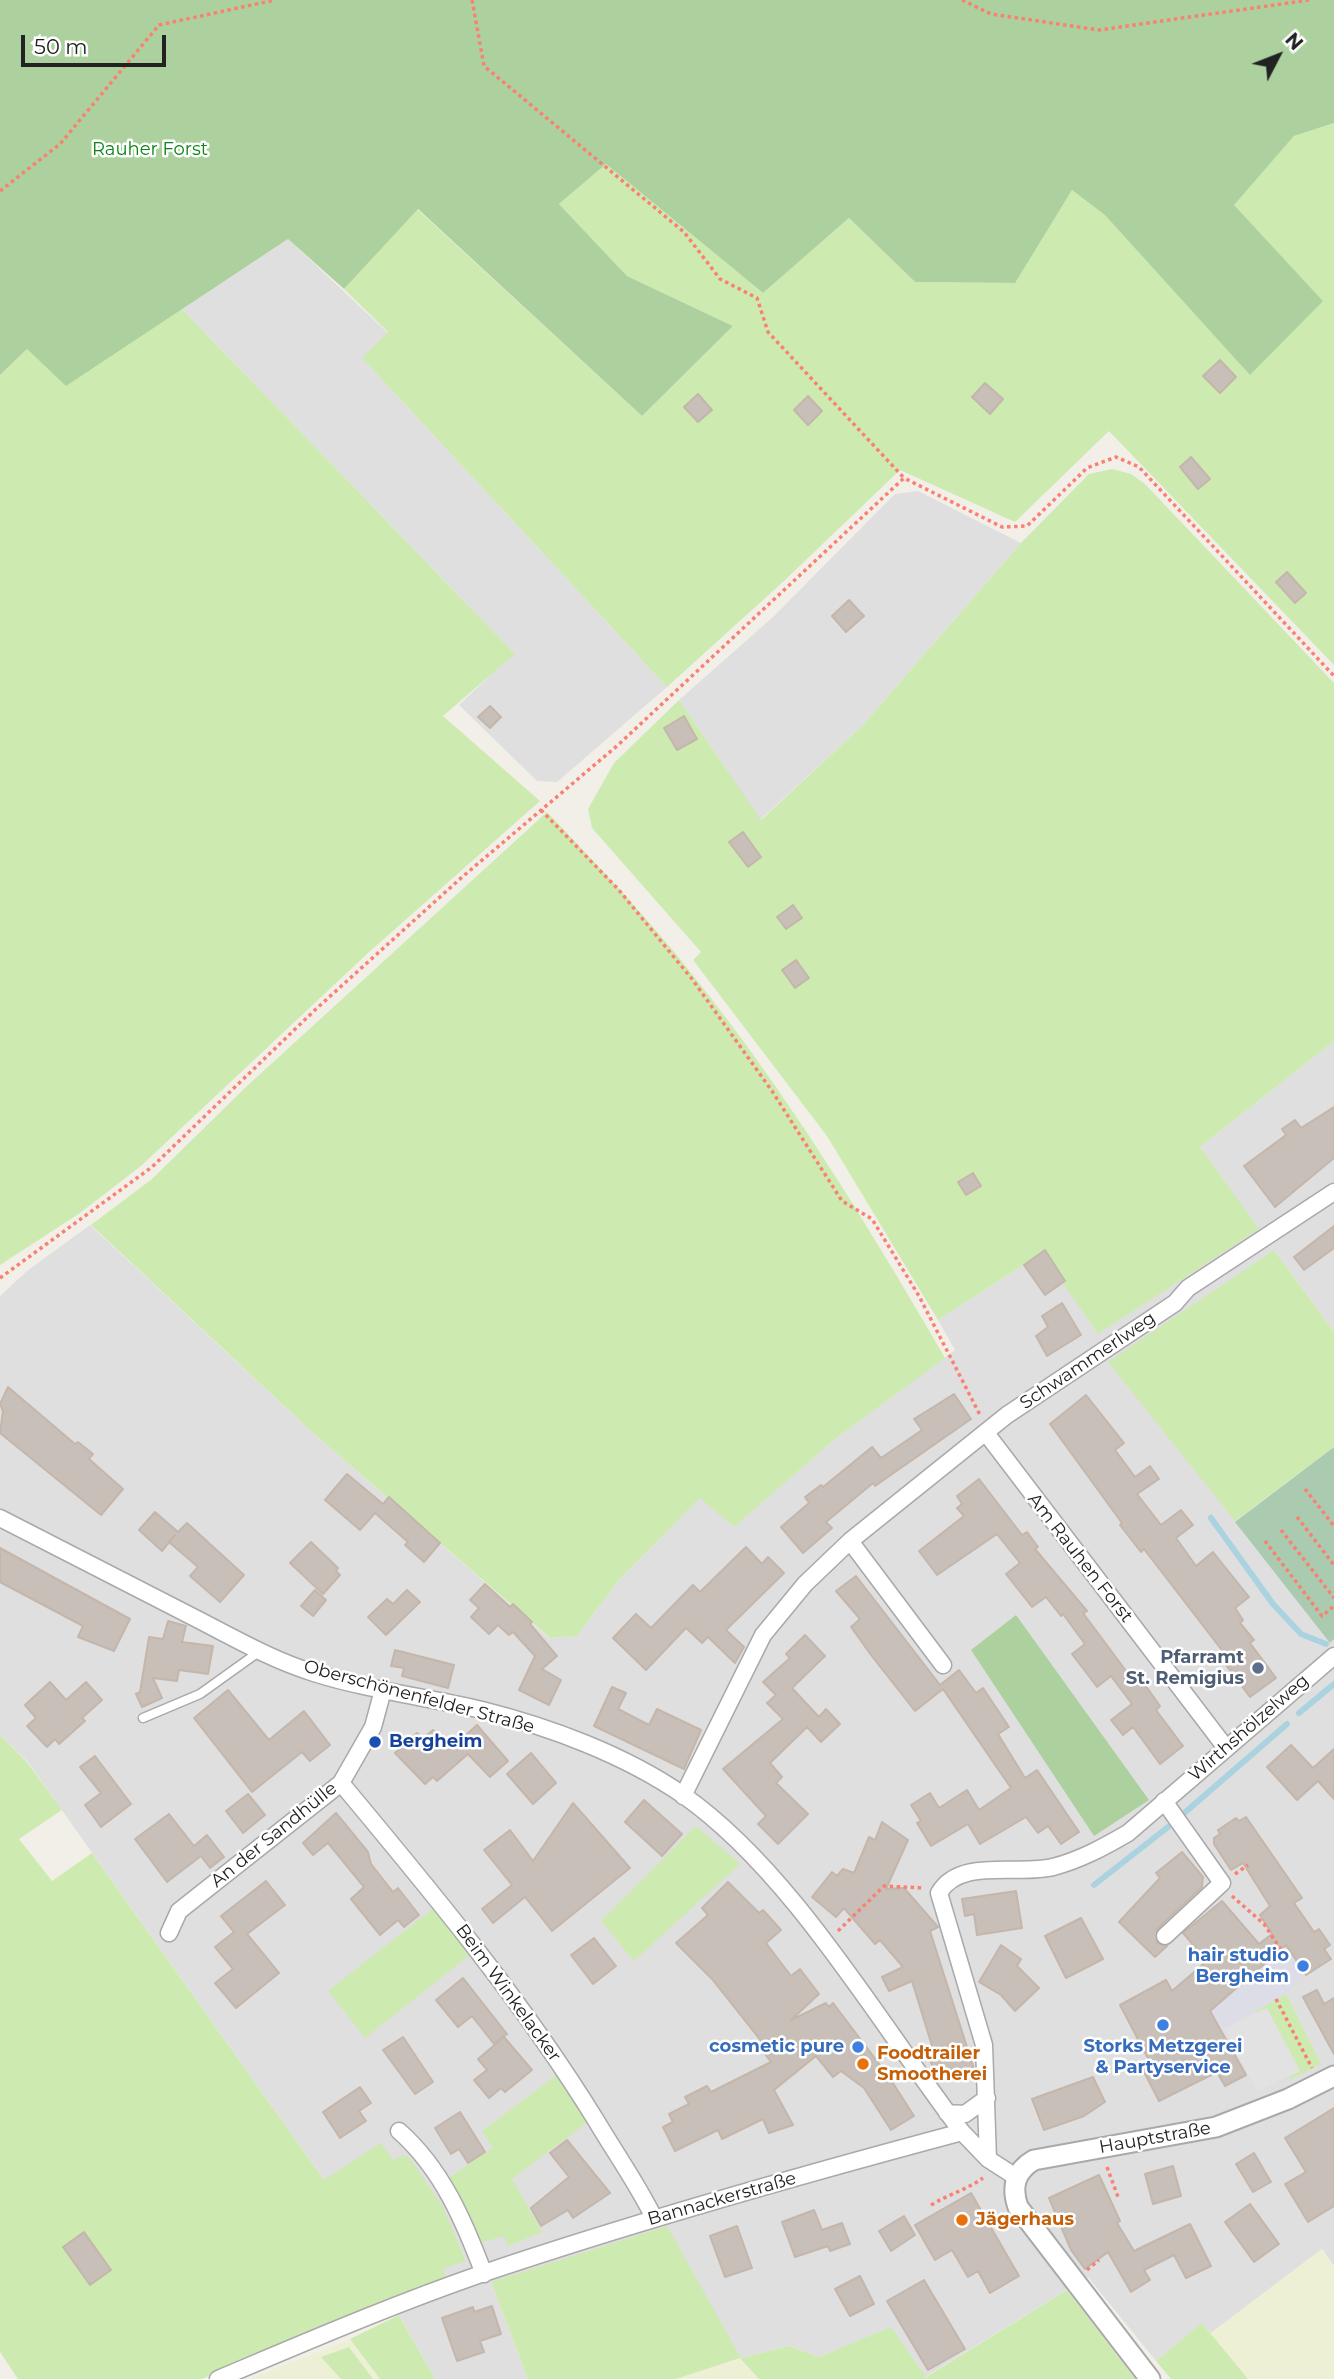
<!DOCTYPE html>
<html>
<head>
<meta charset="utf-8">
<style>
	body { margin:0 }
	#map { position:relative; width:1334px; height:2379px; overflow:hidden; background:#f2efe9; font-family:Montserrat,sans-serif }
	canvas { display:block }
	.north { position:absolute; left:1243px; top:21px; width:70px; height:70px; -webkit-text-stroke:5px #fff; paint-order:stroke; rotate:48deg; font-size:19px; font-weight:700; line-height:28px; text-align:center; color:#222 }
	.north::after { content:''; display:block; margin:auto; width:24px; height:32px; background:#222; clip-path:polygon(50% 0,100% 100%,50% 72%,0 100%) }
	.scale { position:absolute; left:21px; top:35px; width:145px; height:32px; box-sizing:border-box; border:4px solid #222; border-top:0; padding-left:9px; font-size:21px; line-height:24px; white-space:nowrap; color:#222; -webkit-text-stroke:5px #fff; paint-order:stroke }
</style>
</head>
<body>
<div id="map">
<canvas width="1334" height="2379"></canvas>
<div class="north">N</div>
<div class="scale">50 m</div>
</div>
<script>
const context = document.querySelector('canvas').getContext('2d');
context.lineJoin = 'round';
function fillPath(path, color) {
  context.fillStyle = color;
  context.fill(path, 'evenodd');
}
function trace(path, color, width, dash) {
  context.strokeStyle = color;
  context.lineWidth = width;
  context.lineCap = dash ? 'butt' : 'round';
  context.setLineDash(dash || []);
  context.stroke(path);
}
function label(font, color, halo, rows, align = 'center') {
  context.font = font + ' Montserrat,sans-serif';
  context.lineWidth = 5;
  context.setLineDash([]);
  context.textBaseline = 'middle';
  context.strokeStyle = halo;
  context.fillStyle = color;
  for (const [text, x, y, turn = 0] of rows) {
    context.save();
    context.translate(x, y);
    context.rotate((+turn || 0) * Math.PI / 180);
    context.textAlign = isNaN(turn) ? turn : align;
    if (halo) context.strokeText(text, 0, 0);
    context.fillText(text, 0, 0);
    context.restore();
  }
}
fillPath(new Path2D(`
	M 288,239 L 388,333 L 363,359 L 667,687 L 557,782 L 537,781 L 459,705 L 514,653 L 182,309 Z
	M 918,491 L 1021,543 L 862,726 L 760,820 L 679,700 L 773,617 L 895,494 Z
	M 1334,1041 L 1334,1332 L 1274,1250 L 1235,1521 L 1334,1447 L 1236,1522 L 1330,1642 L 1334,1639 L 1334,2266 L 1322,2249 L 1211,2333 L 1202,2324 L 1156,2361 L 1088,2277 L 925,2377 L 891,2328 L 819,2357 L 789,2346 L 741,2358 L 491,2282 L 528,2379 L 435,2379 L 324,2180 L 27,1761 L 0,1735 L 0,1296 L 27,1271 L 90,1225 L 314,1434 L 549,1638 L 577,1636 L 619,1580 L 701,1497 L 734,1526 L 835,1439 L 955,1350 L 938,1320 L 1042,1253 L 1258,1229 L 1200,1147 Z`), '#e0dfdf');
fillPath(new Path2D(`
	M 1322,2249 L 1334,2266 L 1334,2379 L 1248,2379 L 1211,2333 Z
	M 350,2339 L 380,2379 L 373,2379 L 349,2347 L 322,2357 L 341,2379 L 250,2379 Z
	M 741,2358 L 759,2379 L 676,2379 Z`), '#eef0d5');
fillPath(new Path2D(`
	M 1334,123 L 1334,665 L 1109,431 L 1015,522 L 900,470 L 784,581 L 667,687 L 362,358 L 388,332 L 344,289 L 417,209 L 642,416 L 733,326 L 627,276 L 559,204 L 606,164 L 763,293 L 849,218 L 915,282 L 1014,283 L 1072,190 L 1105,214 L 1323,301 L 1233,205 L 1294,136 Z
	M 182,309 L 515,654 L 443,716 L 540,801 L 368,953 L 141,1166 L 80,1213 L 0,1265 L 0,375 L 27,349 L 67,385 Z
	M 1112,469 L 1131,474 L 1145,484 L 1334,683 L 1334,1041 L 1200,1147 L 1259,1229 L 1098,1334 L 1042,1253 L 938,1320 L 827,1136 L 693,960 L 701,952 L 592,828 L 588,809 L 614,763 L 679,700 L 761,820 L 862,726 L 1021,543 L 1089,474 Z
	M 547,812 C 597,865 647,917 692,974 C 788,1094 868,1225 945,1358 L 835,1439 L 734,1527 L 700,1498 L 619,1580 L 577,1636 L 550,1638 L 314,1434 L 91,1225 L 152,1179 L 247,1086 Z
	M 1274,1250 L 1334,1332 L 1334,1447 L 1235,1521 L 1108,1362 Z
	M 0,1735 L 26,1761 L 62,1810 L 19,1839 L 52,1881 L 92,1853 L 324,2180 L 381,2143 L 393,2160 L 403,2155 L 409,2157 L 443,2207 L 466,2261 L 443,2269 L 447,2281 L 202,2379 L 18,2379 L 0,2352 Z
	M 696,1826 L 740,1864 L 634,1961 L 601,1921 Z
	M 434,1908 L 471,1954 L 365,2038 L 328,1991 Z
	M 1286,1994 L 1321,2064 L 1291,2079 L 1290,2076 L 1300,2071 L 1267,2008 L 1256,2013 L 1255,2010 Z
	M 558,2074 L 589,2121 L 512,2179 L 542,2232 L 508,2246 L 504,2236 L 480,2243 L 447,2179 L 493,2148 L 482,2131 Z
	M 667,2226 L 741,2358 L 789,2346 L 819,2357 L 891,2327 L 926,2377 L 1067,2290 L 1135,2379 L 759,2379 L 740,2358 L 676,2379 L 528,2379 L 491,2282 Z
	M 399,2315 L 435,2379 L 380,2379 L 350,2339 Z
	M 1202,2323 L 1248,2379 L 1171,2379 L 1156,2361 Z
	M 349,2347 L 373,2379 L 341,2379 L 321,2357 Z`), '#cdebb0');
fillPath(new Path2D(`
	M 0,0 L 1334,0 L 1334,123 L 1294,136 L 1234,205 L 1323,301 L 1250,375 L 1105,215 L 1072,190 L 1015,283 L 915,282 L 849,218 L 763,293 L 606,164 L 559,204 L 627,276 L 733,326 L 642,416 L 418,209 L 344,289 L 288,239 L 66,386 L 27,349 L 0,375 Z
	M 1016,1615 L 1149,1800 L 1094,1836 L 971,1650 Z`), '#add19e');
fillPath(new Path2D(`
	M 1334,1447 L 1334,1639 L 1330,1643 L 1235,1522 Z`), '#aacbaf');
fillPath(new Path2D(`
	M 1267,2008 L 1300,2071 L 1257,2091 L 1224,2029 Z`), '#e2e2e2');
fillPath(new Path2D(`
	M 1286,1946 L 1304,1975 L 1286,1994 L 1224,2029 L 1209,2012 Z`), '#dddde8');
trace(new Path2D(`
	M 1211,1518 L 1273,1604 L 1301,1634 L 1326,1644
	M 1299,1713 L 1334,1684
	M 1182,1815 L 1287,1724
	M 1094,1885 L 1168,1827`), '#aad3df', 6);
const building = new Path2D(`
	M 1220,360 L 1236,377 L 1220,393 L 1203,376 Z
	M 985,383 L 1003,399 L 990,414 L 972,397 Z
	M 698,394 L 712,410 L 698,422 L 684,407 Z
	M 808,396 L 822,411 L 808,425 L 794,410 Z
	M 1191,457 L 1210,479 L 1198,489 L 1180,467 Z
	M 1287,572 L 1306,593 L 1295,603 L 1276,582 Z
	M 849,600 L 864,616 L 846,632 L 832,616 Z
	M 490,706 L 501,717 L 490,728 L 478,717 Z
	M 684,716 L 697,739 L 677,750 L 664,728 Z
	M 743,832 L 761,857 L 748,867 L 729,842 Z
	M 793,905 L 802,918 L 786,929 L 777,917 Z
	M 796,960 L 809,978 L 795,988 L 782,970 Z
	M 1334,1107 L 1334,1158 L 1275,1207 L 1244,1166 L 1286,1135 L 1282,1129 L 1295,1120 L 1301,1128 Z
	M 973,1173 L 981,1186 L 966,1195 L 958,1182 Z
	M 1334,1226 L 1334,1248 L 1304,1270 L 1294,1257 Z
	M 1045,1250 L 1065,1281 L 1045,1295 L 1024,1265 Z
	M 1062,1303 L 1081,1335 L 1047,1356 L 1036,1336 L 1048,1327 L 1042,1316 Z
	M 8,1387 L 75,1444 L 78,1442 L 93,1454 L 89,1459 L 123,1489 L 101,1515 L 0,1433 L 3,1411 L 0,1404 Z
	M 954,1394 L 971,1419 L 875,1486 L 873,1483 L 826,1522 L 832,1528 L 803,1553 L 781,1527 L 809,1503 L 805,1497 L 821,1485 L 823,1487 L 872,1447 L 881,1458 L 922,1430 L 914,1419 Z
	M 1086,1395 L 1124,1443 L 1115,1450 L 1135,1477 L 1150,1466 L 1159,1479 L 1137,1494 L 1161,1525 L 1181,1510 L 1193,1525 L 1176,1538 L 1196,1566 L 1213,1552 L 1249,1597 L 1235,1608 L 1243,1620 L 1240,1623 L 1254,1640 L 1250,1643 L 1276,1678 L 1250,1697 L 1226,1665 L 1231,1662 L 1144,1549 L 1141,1552 L 1120,1525 L 1122,1523 L 1050,1424 Z
	M 347,1474 L 383,1504 L 389,1497 L 440,1543 L 424,1562 L 405,1545 L 408,1542 L 375,1513 L 360,1530 L 325,1500 Z
	M 979,1479 L 1022,1535 L 1027,1532 L 1038,1547 L 1035,1549 L 1087,1611 L 1083,1613 L 1132,1679 L 1136,1676 L 1143,1682 L 1160,1706 L 1156,1710 L 1183,1746 L 1160,1764 L 1133,1727 L 1123,1735 L 1111,1720 L 1132,1704 L 1111,1676 L 1097,1687 L 1085,1671 L 1072,1654 L 1085,1644 L 1063,1614 L 1061,1616 L 1046,1597 L 1032,1607 L 1006,1574 L 1020,1563 L 997,1534 L 937,1575 L 919,1551 L 964,1516 L 957,1508 L 962,1504 L 957,1496 Z
	M 155,1512 L 178,1532 L 187,1523 L 244,1575 L 220,1602 L 190,1576 L 198,1567 L 169,1542 L 175,1535 L 162,1551 L 139,1530 Z
	M 311,1542 L 338,1568 L 336,1571 L 340,1575 L 323,1594 L 290,1563 Z
	M 746,1547 L 762,1564 L 768,1557 L 784,1573 L 726,1630 L 744,1647 L 735,1663 L 708,1637 L 702,1643 L 686,1628 L 646,1670 L 613,1638 L 636,1614 L 651,1628 L 693,1585 L 700,1592 Z
	M 0,1548 L 130,1619 L 114,1651 L 78,1637 L 83,1626 L 0,1582 Z
	M 856,1576 L 940,1685 L 959,1670 L 976,1693 L 983,1688 L 1009,1727 L 998,1734 L 1025,1778 L 1037,1770 L 1079,1832 L 1061,1844 L 1048,1826 L 1038,1833 L 1026,1817 L 980,1844 L 968,1824 L 931,1846 L 917,1823 L 921,1821 L 911,1805 L 930,1793 L 939,1808 L 967,1790 L 979,1810 L 1011,1788 L 943,1689 L 915,1711 L 871,1655 L 851,1627 L 860,1619 L 836,1591 Z
	M 485,1584 L 510,1607 L 513,1604 L 532,1622 L 530,1624 L 557,1656 L 542,1669 L 561,1680 L 549,1705 L 519,1690 L 535,1656 L 513,1632 L 509,1635 L 498,1625 L 489,1634 L 471,1617 L 479,1608 L 470,1600 Z
	M 315,1590 L 326,1600 L 313,1616 L 301,1606 Z
	M 407,1590 L 420,1602 L 386,1635 L 368,1617 L 387,1599 L 393,1604 Z
	M 168,1621 L 186,1626 L 182,1642 L 213,1646 L 208,1674 L 179,1670 L 177,1681 L 153,1678 L 162,1698 L 142,1707 L 136,1694 L 140,1692 L 149,1637 L 163,1639 Z
	M 805,1635 L 825,1656 L 792,1688 L 819,1717 L 826,1709 L 840,1724 L 821,1742 L 807,1727 L 770,1763 L 782,1777 L 776,1783 L 808,1814 L 778,1844 L 758,1824 L 766,1816 L 723,1769 L 783,1719 L 767,1703 L 776,1695 L 763,1682 L 790,1658 L 786,1654 Z
	M 395,1650 L 454,1665 L 448,1688 L 402,1676 L 404,1668 L 391,1666 Z
	M 50,1682 L 66,1700 L 86,1682 L 102,1700 L 82,1718 L 85,1721 L 59,1744 L 55,1739 L 47,1747 L 27,1726 L 36,1718 L 25,1705 Z
	M 612,1687 L 626,1693 L 618,1709 L 649,1725 L 657,1709 L 701,1730 L 684,1769 L 594,1726 Z
	M 228,1690 L 269,1740 L 304,1711 L 330,1745 L 310,1761 L 302,1752 L 252,1792 L 194,1718 Z
	M 477,1725 L 508,1761 L 490,1777 L 468,1754 L 437,1781 L 433,1777 L 425,1784 L 395,1753 L 417,1733 L 422,1739 L 433,1730 L 450,1749 Z
	M 1291,1745 L 1313,1768 L 1334,1749 L 1334,1799 L 1318,1781 L 1297,1800 L 1267,1767 Z
	M 531,1753 L 556,1783 L 533,1804 L 507,1774 Z
	M 95,1756 L 131,1804 L 101,1827 L 85,1805 L 101,1793 L 80,1767 Z
	M 248,1794 L 265,1815 L 243,1833 L 226,1811 Z
	M 644,1800 L 682,1834 L 662,1856 L 625,1822 Z
	M 573,1803 L 630,1868 L 552,1931 L 525,1897 L 493,1923 L 482,1909 L 512,1885 L 484,1850 L 510,1830 L 533,1861 Z
	M 336,1813 L 368,1852 L 371,1864 L 393,1892 L 398,1888 L 419,1915 L 404,1927 L 398,1920 L 380,1935 L 351,1899 L 364,1887 L 328,1843 L 313,1855 L 303,1843 Z
	M 169,1814 L 194,1846 L 207,1835 L 224,1857 L 210,1868 L 201,1856 L 167,1882 L 135,1839 Z
	M 1246,1817 L 1302,1898 L 1294,1903 L 1314,1932 L 1319,1929 L 1330,1945 L 1324,1949 L 1331,1959 L 1306,1975 L 1286,1945 L 1210,2011 L 1246,2075 L 1225,2086 L 1217,2072 L 1159,2101 L 1143,2070 L 1152,2066 L 1120,2005 L 1166,1980 L 1172,1991 L 1207,1961 L 1183,1933 L 1222,1901 L 1259,1944 L 1272,1934 L 1260,1915 L 1270,1906 L 1243,1863 L 1231,1870 L 1214,1844 L 1214,1838 L 1220,1834 L 1218,1830 L 1236,1818 L 1239,1821 Z
	M 882,1822 L 908,1840 L 886,1889 L 904,1888 L 938,1927 L 930,1931 L 974,2069 L 938,2081 L 927,2052 L 933,2049 L 912,1981 L 889,1991 L 882,1977 L 903,1967 L 880,1940 L 875,1944 L 844,1908 L 836,1917 L 812,1897 L 832,1872 L 837,1876 L 843,1869 L 854,1873 L 869,1837 L 875,1840 Z
	M 1182,1852 L 1203,1877 L 1202,1887 L 1157,1929 L 1157,1943 L 1167,1946 L 1155,1957 L 1119,1922 L 1160,1878 L 1156,1873 Z
	M 266,1881 L 285,1905 L 247,1934 L 279,1973 L 236,2008 L 215,1983 L 233,1969 L 215,1947 L 234,1932 L 221,1916 Z
	M 728,1882 L 759,1913 L 763,1910 L 781,1930 L 766,1943 L 791,1976 L 800,1969 L 819,1994 L 791,2020 L 826,2003 L 829,2007 L 833,2003 L 889,2077 L 914,2116 L 891,2130 L 864,2088 L 841,2071 L 833,2077 L 816,2056 L 774,2090 L 793,2125 L 769,2133 L 763,2119 L 722,2139 L 718,2130 L 675,2151 L 663,2127 L 673,2122 L 669,2114 L 689,2104 L 685,2097 L 707,2086 L 711,2092 L 771,2062 L 765,2054 L 769,2051 L 712,1979 L 676,1943 L 708,1915 L 702,1908 Z
	M 1016,1891 L 1022,1928 L 977,1935 L 974,1914 L 965,1916 L 962,1899 Z
	M 1081,1918 L 1103,1959 L 1066,1978 L 1045,1936 Z
	M 594,1938 L 616,1966 L 593,1984 L 571,1955 Z
	M 1001,1945 L 1021,1959 L 1017,1966 L 1039,1988 L 1015,2011 L 1001,1995 L 979,1982 Z
	M 463,1978 L 507,2034 L 494,2044 L 472,2016 L 458,2027 L 436,2000 Z
	M 1317,1990 L 1324,2004 L 1334,1998 L 1334,2054 L 1303,1997 Z
	M 403,2037 L 433,2082 L 415,2094 L 383,2050 Z
	M 504,2037 L 532,2070 L 505,2092 L 501,2088 L 489,2098 L 474,2080 L 487,2070 L 478,2059 Z
	M 1093,2077 L 1105,2102 L 1084,2116 L 1044,2130 L 1032,2099 Z
	M 360,2087 L 371,2103 L 359,2111 L 366,2121 L 340,2138 L 323,2112 Z
	M 1334,2108 L 1334,2206 L 1308,2222 L 1285,2184 L 1306,2172 L 1285,2138 Z
	M 460,2112 L 485,2152 L 468,2163 L 459,2149 L 451,2154 L 435,2128 Z
	M 567,2140 L 610,2193 L 573,2218 L 568,2210 L 541,2226 L 531,2208 L 569,2177 L 550,2153 Z
	M 1254,2153 L 1271,2182 L 1253,2192 L 1236,2164 Z
	M 1173,2166 L 1181,2196 L 1153,2204 L 1145,2174 Z
	M 1099,2175 L 1120,2221 L 1117,2223 L 1134,2251 L 1190,2224 L 1211,2266 L 1186,2278 L 1174,2255 L 1144,2270 L 1150,2280 L 1131,2292 L 1108,2252 L 1085,2269 L 1071,2250 L 1049,2198 Z
	M 971,2193 L 1019,2276 L 990,2293 L 978,2271 L 968,2277 L 952,2250 L 935,2260 L 915,2225 Z
	M 1250,2204 L 1279,2244 L 1254,2262 L 1225,2222 Z
	M 814,2210 L 822,2230 L 842,2223 L 850,2244 L 830,2251 L 828,2246 L 795,2257 L 782,2222 Z
	M 904,2216 L 915,2235 L 891,2251 L 879,2231 Z
	M 737,2226 L 752,2268 L 725,2277 L 710,2236 Z
	M 84,2232 L 111,2270 L 90,2285 L 63,2247 Z
	M 860,2276 L 874,2304 L 850,2316 L 835,2289 Z
	M 924,2280 L 965,2349 L 928,2370 L 887,2301 Z
	M 492,2306 L 501,2334 L 480,2341 L 484,2352 L 457,2361 L 442,2318 L 473,2307 L 474,2312 Z`);
fillPath(building, '#c7bfb8');
trace(building, '#c4b6ab', 2);
const service = new Path2D(`
	M 143,1718 L 200,1694 L 260,1651`);
const minor = new Path2D(`
	M 986,1433 L 1226,1748
	M 0,1518 C 65,1551 130,1585 195,1618 C 234,1638 272,1660 314,1673 C 368,1690 426,1697 482,1710 C 550,1727 625,1755 683,1795 C 793,1872 880,2025 962,2132 L 988,2159 L 1016,2177
	M 850,1541 L 943,1665
	M 341,1783 C 432,1892 522,2000 597,2122 C 616,2154 638,2185 654,2218
	M 683,1796 L 763,1635 L 805,1584 L 850,1541 L 1007,1415 L 1175,1303 L 1188,1288 L 1334,1192
	M 1164,1801 L 1222,1883 L 1165,1936
	M 169,1933 L 179,1911 L 341,1783 L 373,1727 L 383,1690
	M 947,2113 L 965,2114 L 987,2098
	M 399,2131 C 442,2169 464,2221 484,2274
	M 988,2159 L 984,2045 L 939,1893 C 960,1857 1019,1876 1053,1867 C 1080,1860 1104,1847 1128,1833 L 1334,1656
	M 218,2379 C 306,2342 394,2304 484,2273 C 641,2220 801,2175 962,2132`);
const tertiary = new Path2D(`
	M 1150,2379 L 1018,2207 C 1011,2187 1015,2171 1034,2160 L 1216,2127 L 1288,2099 L 1334,2076`);
trace(service, '#a9a9a9', 11);
trace(minor, '#a9a9a9', 19);
trace(tertiary, '#a9a9a9', 23);
trace(new Path2D(`
	M 472,0 L 484,66 L 684,232 L 720,279 L 757,298 L 768,332 L 904,478
	M 962,0 L 991,14 L 1099,30 L 1309,0
	M 0,191 L 60,144 L 159,25 L 275,0
	M 541,810 L 618,889 L 692,979 L 772,1091 L 842,1201 L 872,1219 L 919,1296 L 980,1415
	M 0,1278 L 152,1167 L 316,1009 L 461,878 L 618,745 L 904,478 L 1002,527 L 1027,526 L 1087,468 L 1116,457 L 1139,467 L 1334,676
	M 1305,1489 L 1334,1526
	M 1297,1517 L 1334,1565
	M 1281,1530 L 1334,1598
	M 1265,1541 L 1322,1616 L 1334,1606
	M 1235,1874 L 1248,1865
	M 1232,1896 L 1264,1924 L 1281,1950
	M 838,1931 L 884,1886 L 924,1888
	M 1276,1999 L 1312,2068
	M 1107,2167 L 1118,2197
	M 931,2205 C 949,2194 966,2190 983,2178
	M 1087,2270 L 1099,2260`), '#fa8072', 3.5, [3.5, 3.5]);
trace(service, '#fff', 8);
trace(minor, '#fff', 16);
trace(tertiary, '#fff', 19);
for (const [x, y, r, color] of [
	[1258,1668,7,"#5c6f8a"],
	[375,1742,7,"#1a4fb4"],
	[1303,1966,7,"#3f7fe0"],
	[1163,2025,7,"#3f7fe0"],
	[858,2047,7,"#3f7fe0"],
	[863,2064,7,"#e8710a"],
	[962,2220,7,"#e8710a"]
]) {
  const dot = new Path2D();
  dot.arc(x, y, r, 0, 2 * Math.PI);
  context.fillStyle = color;
  context.fill(dot);
  trace(dot, '#fff', 2.5);
}
label('18px', '#0c8416', '#fff', [
	["Rauher Forst",150,150]
]);
label('18px', '#222', '#fff', [
	["Schwammerlweg",1088,1361,-34],
	["Am Rauhen Forst",1080,1558,52],
	["Oberschönenfelder Straße",419,1697,15],
	["Wirthshölzelweg",1249,1728,-41],
	["An der Sandhülle",274,1835,-39],
	["Beim Winkelacker",508,1993,54],
	["Hauptstraße",1155,2138,-10],
	["Bannackerstraße",722,2199,-16]
]);
label('bold 18px', '#4e5e75', '#fff', [
	["Pfarramt",1244,1658],
	["St. Remigius",1244,1679]
], 'right');
label('bold 18px', '#164399', '#fff', [
	["Bergheim",389,1742]
], 'left');
label('bold 18px', '#366cbe', '#fff', [
	["hair studio",1289,1956],
	["Bergheim",1289,1977],
	["cosmetic pure",844,2047],
	["Storks Metzgerei",1163,2047,"center"],
	["& Partyservice",1163,2068,"center"]
], 'right');
label('bold 18px', '#c56008', '#fff', [
	["Foodtrailer",877,2054],
	["Smootherei",877,2075],
	["Jägerhaus",976,2220]
], 'left');
</script>
</body>
</html>
